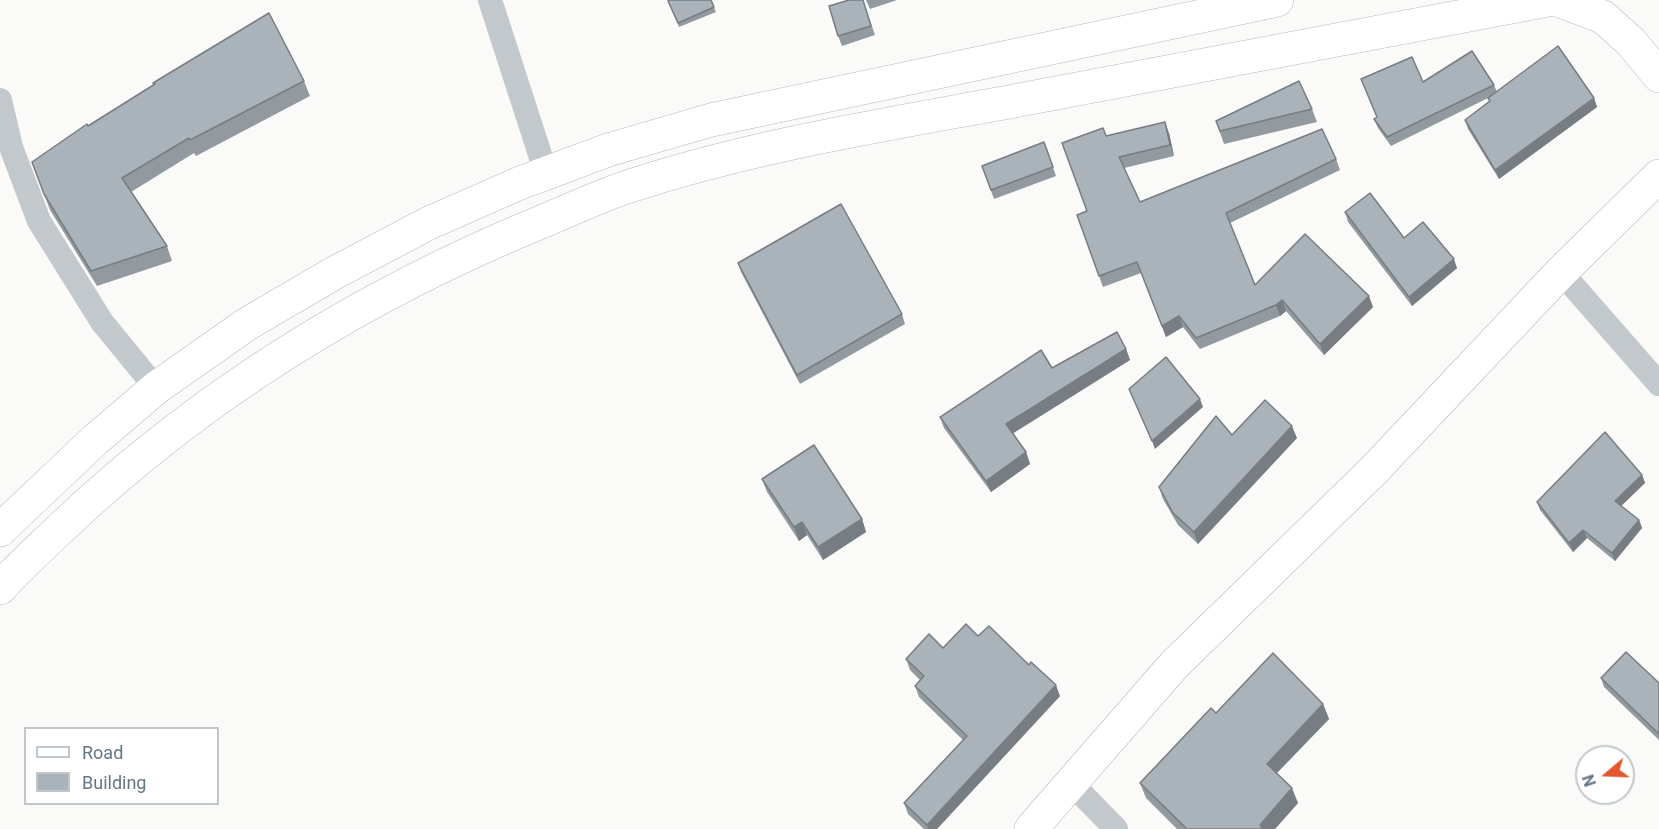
<!DOCTYPE html>
<html>
<head>
<meta charset="utf-8">
<style>
	body { margin:0 }
	#map { position:relative; width:1659px; height:829px; overflow:hidden; background:#fafaf8; font-family:Roboto,sans-serif }
	canvas { display:block }
	.legend { position:absolute; left:24px; top:727px; width:195px; height:78px; box-sizing:border-box; background:#fff; border:2px solid #c1c8cd; margin:0; padding:8px 10px; list-style:none; font-size:18px; color:#657683 }
	.legend li { display:flex; align-items:center; gap:12px; height:30px }
	.legend b { width:30px; border:2px solid #c1c8cd }
	.north { position:absolute; left:1575px; top:745px; width:60px; height:60px; box-sizing:border-box; background:#fff; border:2px solid #c1c8cd; border-radius:50%; rotate:251deg; font-size:16px; font-weight:700; line-height:24px; text-align:center; color:#657683 }
	.north::after { content:''; display:block; margin:auto; width:21px; height:27px; background:#e4572e; clip-path:polygon(50% 0,100% 100%,50% 72%,0 100%) }
</style>
</head>
<body>
<div id="map">
<canvas width="1659" height="829"></canvas>
<ul class="legend">
<li><b style="height:8px;background:#fff"></b>Road</li>
<li><b style="height:16px;background:#aab3b9"></b>Building</li>
</ul>
<div class="north">N</div>
</div>
<script>
const context = document.querySelector('canvas').getContext('2d');
context.lineJoin = 'round';
function trace(path, color, width, dash) {
  context.strokeStyle = color;
  context.lineWidth = width;
  context.lineCap = dash ? 'butt' : 'round';
  context.setLineDash(dash || []);
  context.stroke(path);
}
function fillPath(path, color) {
  context.fillStyle = color;
  context.fill(path, 'evenodd');
}
const secondary = new Path2D(`
	M 1031,829 L 1174,665 L 1374,470 L 1561,272 L 1659,176`);
const primary = new Path2D(`
	M 1558,0 L 1603,17 L 1631,42 L 1659,76
	M 0,530 L 95,440 L 156,388 L 247,324 L 336,272 L 429,223 L 520,183 L 608,150 L 711,120 L 1277,0
	M 0,588 C 19,567 40,548 61,528 C 201,395 367,293 546,220 C 572,209 598,197 624,188 C 750,146 884,125 1014,101 C 1192,67 1370,34 1548,0`);
trace(secondary, '#b3babf', 34);
trace(primary, '#b5babe', 34);
trace(new Path2D(`
	M 490,0 L 546,173
	M 0,100 L 11,147 L 39,221 L 102,322 L 156,388
	M 1561,272 L 1659,384
	M 1070,782 L 1116,829`), '#c3c8cc', 24);
trace(secondary, '#fff', 33);
trace(primary, '#fff', 33);
fillPath(new Path2D(`
	M 711,0 L 716,12 L 679,27 L 668,1 Z
	M 863,0 L 875,35 L 842,46 L 838,36 Z
	M 866,0 L 897,0 L 870,9 Z
	M 304,81 L 310,96 L 196,156 L 194,153 L 131,192 L 167,246 L 172,261 L 97,286 L 50,210 L 32,162 L 88,126 Z
	M 1423,82 L 1494,85 L 1497,92 L 1594,98 L 1597,107 L 1499,179 L 1468,129 L 1465,120 L 1489,101 L 1488,98 L 1391,146 L 1378,128 L 1374,119 Z
	M 1312,109 L 1317,122 L 1224,144 L 1216,121 Z
	M 1169,133 L 1174,156 L 1124,168 L 1140,202 L 1336,159 L 1340,170 L 1230,223 L 1255,285 L 1373,307 L 1324,355 L 1286,311 L 1280,316 L 1200,349 L 1183,327 L 1166,337 L 1141,273 L 1103,287 L 1077,215 L 1087,211 L 1106,136 Z
	M 1044,142 L 1056,176 L 994,199 L 982,166 Z
	M 1345,212 L 1404,238 L 1457,268 L 1412,306 L 1348,222 Z
	M 738,263 L 902,314 L 905,324 L 800,384 L 741,272 Z
	M 1126,349 L 1130,360 L 1012,434 L 1026,452 L 1030,464 L 991,492 L 944,428 L 940,417 L 1052,368 Z
	M 1232,435 L 1297,438 L 1198,544 L 1178,525 L 1163,499 L 1159,487 Z
	M 1642,475 L 1645,483 L 1621,506 L 1639,520 L 1642,528 L 1615,561 L 1587,538 L 1573,552 L 1540,510 L 1537,502 Z
	M 762,479 L 862,519 L 866,532 L 823,560 L 807,535 L 799,541 L 767,492 Z
	M 978,636 L 1060,696 L 937,829 L 924,829 L 908,814 L 904,803 L 963,740 L 919,697 L 915,686 L 920,680 L 910,670 L 906,659 Z
	M 1601,678 L 1659,683 L 1659,740 L 1604,687 Z
	M 1323,704 L 1329,719 L 1277,773 L 1298,803 L 1275,829 L 1177,829 L 1146,798 L 1140,783 L 1216,713 Z`), '#929a9f');
fillPath(new Path2D(`
	M 1594,98 L 1597,107 L 1499,179 L 1495,170 Z
	M 1165,122 L 1169,133 L 1174,156 L 1170,145 Z
	M 1454,259 L 1457,268 L 1412,306 L 1409,297 Z
	M 1369,296 L 1373,307 L 1324,355 L 1320,344 Z
	M 1282,300 L 1286,311 L 1280,316 L 1276,305 Z
	M 1179,316 L 1183,327 L 1166,337 L 1162,326 Z
	M 1126,349 L 1130,360 L 1010,435 L 1006,424 Z
	M 1200,399 L 1203,407 L 1155,449 L 1152,441 Z
	M 1292,426 L 1297,438 L 1198,544 L 1194,532 Z
	M 1026,452 L 1030,464 L 991,492 L 986,481 Z
	M 1642,475 L 1645,483 L 1618,509 L 1615,501 Z
	M 862,519 L 866,532 L 823,560 L 818,547 Z
	M 1639,520 L 1642,528 L 1615,561 L 1612,553 Z
	M 802,522 L 807,535 L 799,541 L 794,527 Z
	M 1583,530 L 1587,538 L 1573,552 L 1569,543 Z
	M 1056,685 L 1060,696 L 937,829 L 928,829 L 927,825 Z
	M 1323,704 L 1329,719 L 1272,778 L 1267,764 Z
	M 1292,788 L 1298,803 L 1275,829 L 1261,829 L 1260,825 Z`), '#777d82');
const building = new Path2D(`
	M 670,0 L 711,0 L 714,7 L 678,23 L 668,1 Z
	M 849,0 L 863,0 L 871,26 L 838,36 L 829,6 Z
	M 269,13 L 304,81 L 190,140 L 189,138 L 122,178 L 167,246 L 91,271 L 44,194 L 32,162 L 87,124 L 88,126 L 155,84 L 153,83 Z
	M 1558,46 L 1594,98 L 1495,170 L 1465,120 L 1490,101 L 1488,98 Z
	M 1472,51 L 1494,85 L 1387,137 L 1374,119 L 1377,117 L 1361,79 L 1412,57 L 1423,82 Z
	M 1299,81 L 1312,109 L 1220,131 L 1216,121 Z
	M 1165,122 L 1170,145 L 1119,157 L 1140,202 L 1322,129 L 1336,159 L 1226,213 L 1255,285 L 1305,234 L 1369,296 L 1320,344 L 1282,300 L 1276,305 L 1196,338 L 1179,316 L 1162,326 L 1137,262 L 1099,276 L 1077,215 L 1087,211 L 1062,143 L 1103,128 L 1106,136 Z
	M 1044,142 L 1053,167 L 991,190 L 982,166 Z
	M 1370,193 L 1404,238 L 1423,222 L 1454,259 L 1409,297 L 1345,212 Z
	M 841,204 L 902,314 L 797,375 L 738,263 Z
	M 1117,332 L 1126,349 L 1006,424 L 1026,452 L 986,481 L 940,417 L 1041,350 L 1052,368 Z
	M 1166,357 L 1200,399 L 1152,441 L 1129,389 Z
	M 1265,400 L 1292,426 L 1194,532 L 1173,513 L 1159,487 L 1216,416 L 1232,435 Z
	M 1605,432 L 1642,475 L 1615,501 L 1639,520 L 1612,553 L 1583,530 L 1569,543 L 1537,502 Z
	M 814,445 L 862,519 L 818,547 L 802,522 L 794,527 L 762,479 Z
	M 966,624 L 978,636 L 989,626 L 1029,665 L 1031,662 L 1056,685 L 927,825 L 904,803 L 967,736 L 915,686 L 924,676 L 906,659 L 929,634 L 943,648 Z
	M 1626,652 L 1659,683 L 1659,734 L 1601,678 Z
	M 1273,653 L 1323,704 L 1267,764 L 1292,788 L 1260,825 L 1263,829 L 1187,829 L 1140,783 L 1211,708 L 1216,713 Z`);
fillPath(building, '#aab3b9');
trace(building, '#777d82', 1.5);
</script>
</body>
</html>
